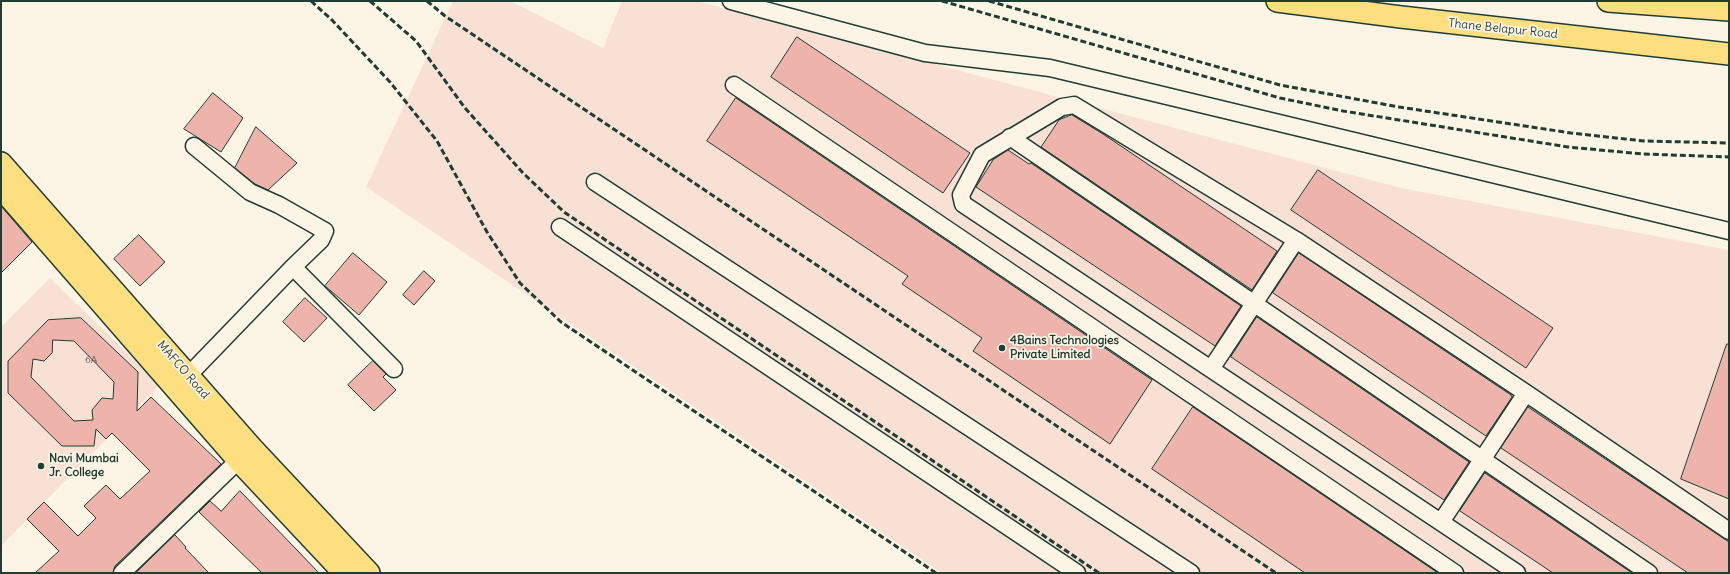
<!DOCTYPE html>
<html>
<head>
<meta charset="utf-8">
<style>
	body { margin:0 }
	#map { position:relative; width:1730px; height:574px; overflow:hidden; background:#fcf5e5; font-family:Delius,sans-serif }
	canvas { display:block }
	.frame { position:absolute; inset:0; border:2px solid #1f3d34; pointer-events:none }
</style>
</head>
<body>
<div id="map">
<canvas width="1730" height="574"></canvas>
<div class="frame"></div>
</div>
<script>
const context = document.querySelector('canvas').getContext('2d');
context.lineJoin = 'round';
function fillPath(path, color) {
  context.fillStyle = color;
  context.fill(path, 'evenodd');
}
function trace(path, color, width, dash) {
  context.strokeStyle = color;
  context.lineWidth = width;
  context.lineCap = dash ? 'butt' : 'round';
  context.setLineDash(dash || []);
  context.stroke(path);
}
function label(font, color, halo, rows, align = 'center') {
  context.font = font + ' Delius,sans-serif';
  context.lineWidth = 3.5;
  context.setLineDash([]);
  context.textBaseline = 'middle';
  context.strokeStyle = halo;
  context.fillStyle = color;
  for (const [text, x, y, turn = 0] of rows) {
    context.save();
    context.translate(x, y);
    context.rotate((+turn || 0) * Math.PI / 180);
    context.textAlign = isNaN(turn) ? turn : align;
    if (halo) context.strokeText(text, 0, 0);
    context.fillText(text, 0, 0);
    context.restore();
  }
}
fillPath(new Path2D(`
	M 453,1 L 510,1 L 603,48 L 622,1 L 697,1 L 1401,188 L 1729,250 L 1729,573 L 942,573 L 366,187 Z
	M 50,278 L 160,385 L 1,546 L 1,327 Z`), '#f8e1d4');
const building = new Path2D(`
	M 797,37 L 970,153 L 943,193 L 771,77 Z
	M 213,93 L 243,118 L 221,152 L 184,129 Z
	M 736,98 L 1152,380 L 1110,444 L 973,351 L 982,338 L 902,284 L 908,276 L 707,141 Z
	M 1072,115 L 1103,134 L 1277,251 L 1252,290 L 1041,147 L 1059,120 Z
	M 256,127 L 297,163 L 268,190 L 255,184 L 235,168 Z
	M 1008,150 L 1029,164 L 1031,163 L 1241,306 L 1215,346 L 976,187 L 993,160 Z
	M 1318,170 L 1553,328 L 1526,368 L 1291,210 Z
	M 1,206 L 32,242 L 1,273 Z
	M 139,235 L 165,262 L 140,286 L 114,259 Z
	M 353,253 L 387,282 L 359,315 L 325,286 Z
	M 1299,253 L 1511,395 L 1512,397 L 1486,436 L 1273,293 Z
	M 424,271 L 435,281 L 414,305 L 403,295 Z
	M 305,298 L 327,318 L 304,342 L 283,322 Z
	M 1257,317 L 1469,462 L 1444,500 L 1231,357 Z
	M 81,318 L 138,372 L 137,411 L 151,397 L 221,464 L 115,566 L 113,573 L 35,573 L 59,551 L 27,519 L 44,502 L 78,536 L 96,518 L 84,506 L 106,485 L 120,499 L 150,471 L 112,433 L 106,439 L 96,429 L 94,446 L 62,446 L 8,393 L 8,361 L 48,320 ZM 53,340 L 74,341 L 114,382 L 113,399 L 102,398 L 92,410 L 93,420 L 74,421 L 31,377 L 33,359 L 44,361 L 52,353 Z
	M 1727,344 L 1729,344 L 1729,499 L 1681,479 Z
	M 373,361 L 386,374 L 383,377 L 396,390 L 374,411 L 348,385 Z
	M 1193,407 L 1438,573 L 1305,573 L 1152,469 Z
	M 1528,407 L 1729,542 L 1729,573 L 1688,573 L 1501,448 Z
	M 1485,473 L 1632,573 L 1553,573 L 1460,511 Z
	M 240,491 L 295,548 L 319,573 L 262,573 L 199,512 L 210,501 L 221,511 Z
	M 175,535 L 186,547 L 185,548 L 209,573 L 136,573 Z`);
fillPath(building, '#eeb3ab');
trace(building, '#1f3d34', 1);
const minor = new Path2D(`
	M 731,1 L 925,53 L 1050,68 L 1729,231
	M 734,85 L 1455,573
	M 1010,137 L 1649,573
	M 194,146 L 250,192 L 279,205 L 325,231 L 321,240 L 293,267
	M 595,182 L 1191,573
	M 560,227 L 1077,573
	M 1211,369 L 1296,240
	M 181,383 L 293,267 L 394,369
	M 1441,522 L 1526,393
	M 122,573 L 246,453
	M 1517,573 L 963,204 L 961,195 L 982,155 L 1062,107 L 1074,105 L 1296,240 L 1526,393 L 1729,531`);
const major = new Path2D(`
	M 1277,1 L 1401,17 L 1729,54
	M 1608,1 L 1729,10
	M 1,163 L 252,448 L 369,573
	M 1,188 L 238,460 L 344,573`);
trace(minor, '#1f3d34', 19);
trace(major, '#1f3d34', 24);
trace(minor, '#fcf5e5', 16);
trace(major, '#fedf80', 21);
trace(new Path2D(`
	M 311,1 L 331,19 L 390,82 L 437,141 L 487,232 L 520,283 L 561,322 L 936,573
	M 370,1 L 416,41 L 465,108 L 523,173 L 564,212 L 1099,573
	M 427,1 L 445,16 L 1276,573
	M 942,1 L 1280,98 L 1343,111 L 1568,147 L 1643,154 L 1729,157
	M 989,1 L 1280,85 L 1399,107 L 1571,133 L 1644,141 L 1729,143`), '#1f3d34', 3, [6, 3]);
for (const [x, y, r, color] of [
	[1002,348,4,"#1f3d34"],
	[41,466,4,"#1f3d34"]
]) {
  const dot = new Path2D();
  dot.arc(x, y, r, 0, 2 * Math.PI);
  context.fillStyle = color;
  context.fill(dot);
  trace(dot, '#fcf5e5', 1.5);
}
label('10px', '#535a52', null, [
	["6A",91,360]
]);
label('12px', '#1f3d34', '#fcf5e5', [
	["Thane Belapur Road",1503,29,6],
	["MAFCO Road",183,370,49]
]);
label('bold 12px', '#1f3d34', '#fcf5e5', [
	["4Bains Technologies",1010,341],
	["Private Limited",1010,355],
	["Navi Mumbai",49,459],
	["Jr. College",49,473]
], 'left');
</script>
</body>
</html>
